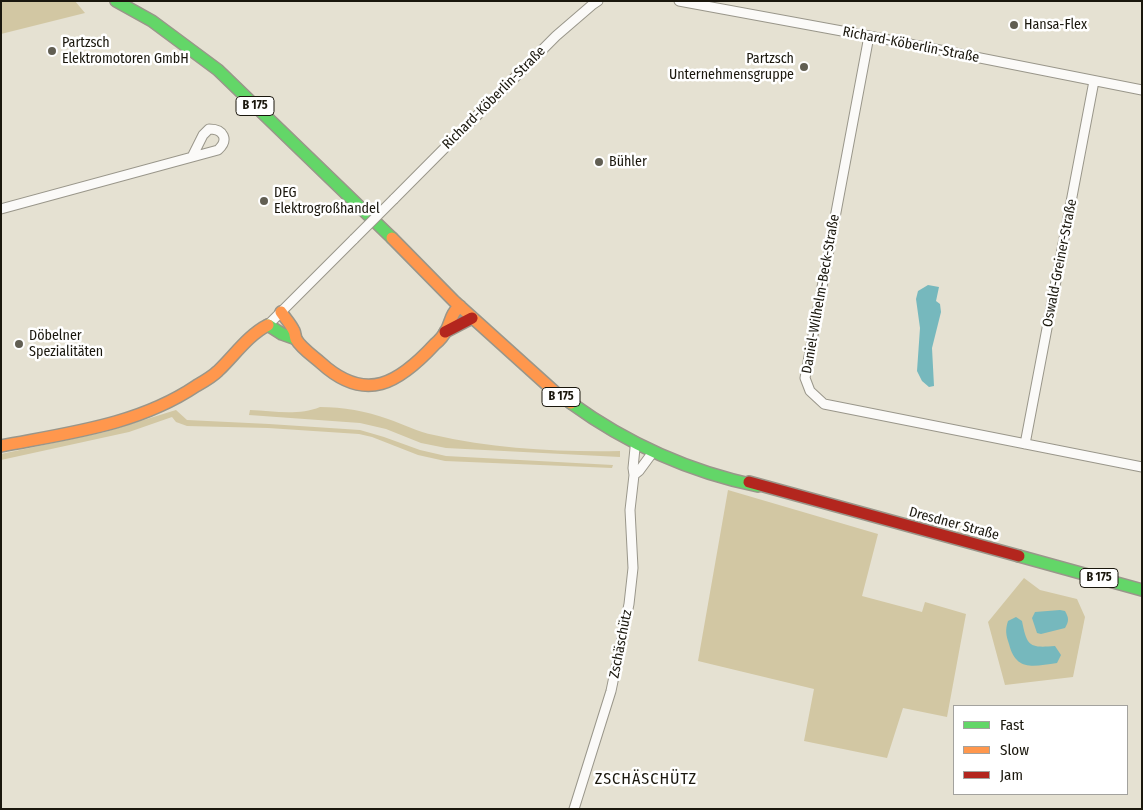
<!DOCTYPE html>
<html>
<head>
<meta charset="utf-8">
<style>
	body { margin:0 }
	#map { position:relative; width:1143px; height:810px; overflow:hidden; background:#e5e1d2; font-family:"Fira Sans Condensed",sans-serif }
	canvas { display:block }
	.frame { position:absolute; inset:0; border:2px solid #1a170d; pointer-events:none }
	.legend { position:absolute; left:953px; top:705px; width:175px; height:90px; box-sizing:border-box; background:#fff; border:1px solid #a3a29e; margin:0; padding:6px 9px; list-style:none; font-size:15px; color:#1a170d }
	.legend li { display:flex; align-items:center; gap:10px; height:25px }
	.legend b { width:25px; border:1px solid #a3a29e }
</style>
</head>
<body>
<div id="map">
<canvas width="1143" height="810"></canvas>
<div class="frame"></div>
<ul class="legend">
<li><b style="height:6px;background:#63d668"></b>Fast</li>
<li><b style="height:6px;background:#ff974d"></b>Slow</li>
<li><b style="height:6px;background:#b3261e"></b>Jam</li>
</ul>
</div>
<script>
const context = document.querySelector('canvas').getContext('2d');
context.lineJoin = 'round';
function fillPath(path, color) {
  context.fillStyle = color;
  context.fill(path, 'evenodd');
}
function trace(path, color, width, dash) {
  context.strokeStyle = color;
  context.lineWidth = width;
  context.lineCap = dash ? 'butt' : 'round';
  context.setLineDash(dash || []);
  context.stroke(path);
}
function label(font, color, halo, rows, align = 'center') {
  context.font = font + ' "Fira Sans Condensed",sans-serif';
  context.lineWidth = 5;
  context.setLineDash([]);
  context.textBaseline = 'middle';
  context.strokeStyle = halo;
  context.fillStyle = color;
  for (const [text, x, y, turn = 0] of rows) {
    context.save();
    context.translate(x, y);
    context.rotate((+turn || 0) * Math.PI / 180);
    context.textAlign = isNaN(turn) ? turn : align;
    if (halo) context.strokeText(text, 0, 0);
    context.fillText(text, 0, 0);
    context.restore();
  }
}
fillPath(new Path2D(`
	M 1,1 L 75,1 L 85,13 L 1,34 Z
	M 320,407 C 343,407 366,411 388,419 C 403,424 418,432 434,435 C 494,449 559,452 620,451 L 620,457 L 446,448 L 421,443 L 386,429 L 360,423 L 249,415 L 250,410 C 273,411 298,416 320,407 Z
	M 176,410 L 187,420 L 269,424 L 360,430 L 384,437 L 420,450 L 446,456 L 613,465 L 612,468 L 445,461 L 418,455 L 372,437 L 359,434 L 268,428 L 187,426 L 176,422 L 172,417 L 129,432 L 1,460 L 1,454 L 105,432 Z
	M 728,490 L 878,534 L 862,596 L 922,612 L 925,602 L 966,614 L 947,717 L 903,708 L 887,758 L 804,741 L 814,689 L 698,661 Z
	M 1024,578 L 1040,590 L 1077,599 L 1085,617 L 1073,677 L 1005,685 L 988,622 Z`), '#d2c7a3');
fillPath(new Path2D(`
	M 928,285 L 939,287 L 936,301 L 940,304 L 941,312 L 932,348 L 934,386 L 929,387 L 922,381 L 917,371 L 920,328 L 916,299 L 918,291 Z
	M 1060,610 L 1065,611 C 1069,618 1069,621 1065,628 L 1041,634 L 1037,633 L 1032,618 L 1035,612 Z
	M 1016,617 L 1022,621 C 1027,647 1030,648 1055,646 L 1061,655 L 1057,663 C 1034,666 1016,672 1009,644 C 1006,635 1005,630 1008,621 Z`), '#76b8bd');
const street = new Path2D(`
	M 679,1 L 869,36 L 1142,90
	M 869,36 L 805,378 L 810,391 L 824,404 L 1142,467
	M 394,199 L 556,36 L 592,5 L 598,1
	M 1,209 L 218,150 C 229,140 224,129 209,129 L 203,135 L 192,157
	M 268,325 L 354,239
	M 1025,444 L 1094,81
	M 634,475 L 639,471 L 653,452
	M 574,809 L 611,691 L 629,604 L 633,568 L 630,510 L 634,475 L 633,468 L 635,448 L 637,444`);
const fast = new Path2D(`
	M 116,1 L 152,21 L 218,70 L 392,238
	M 268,325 L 282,334 L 296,339
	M 571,403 C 626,443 691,472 758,486
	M 1019,556 L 1142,590`);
const slow = new Path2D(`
	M 392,238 L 454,301 L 556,393 L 571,403
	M 281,312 C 285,318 291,324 294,331 C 295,333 295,336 296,339 C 301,348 313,356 321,363 C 366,404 399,383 435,344 C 440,340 444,335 447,329 C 451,320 452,312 460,306
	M 1,446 C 68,433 138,425 196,386 C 203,382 212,377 218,371 C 234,356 248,335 268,325`);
const jam = new Path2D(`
	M 445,332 L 472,318
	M 749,482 L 1019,556`);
trace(street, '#99968a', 11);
trace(fast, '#99968a', 14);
trace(slow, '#99968a', 14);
trace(jam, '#99968a', 14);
trace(street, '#fbfaf8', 9);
trace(fast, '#63d668', 11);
trace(slow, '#ff974d', 11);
trace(jam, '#b3261e', 11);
const streetBridge = new Path2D(`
	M 354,239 L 394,199`);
trace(streetBridge, '#99968a', 11, []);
trace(streetBridge, '#fbfaf8', 9);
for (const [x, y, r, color] of [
	[1014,25,5,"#615e52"],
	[52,51,5,"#615e52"],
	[804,67,5,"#615e52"],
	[599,162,5,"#615e52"],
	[264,201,5,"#615e52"],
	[19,344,5,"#615e52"]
]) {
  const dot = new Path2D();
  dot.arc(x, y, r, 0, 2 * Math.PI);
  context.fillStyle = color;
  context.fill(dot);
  trace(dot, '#fff', 2);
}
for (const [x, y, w] of [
	[255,106,38],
	[561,397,38],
	[1099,578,38]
]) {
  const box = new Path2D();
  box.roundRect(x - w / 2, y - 9.5, w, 19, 4);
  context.fillStyle = '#fff';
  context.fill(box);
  trace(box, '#1a170d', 1);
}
label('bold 12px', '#1a170d', null, [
	["B 175",255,106],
	["B 175",561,397],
	["B 175",1099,578]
]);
label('14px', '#1a170d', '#fff', [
	["Hansa-Flex",1024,25],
	["Partzsch",62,43],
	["Elektromotoren GmbH",62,59],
	["Partzsch",794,59,"right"],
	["Unternehmensgruppe",794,75,"right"],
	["Bühler",609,162],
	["DEG",274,193],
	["Elektrogroßhandel",274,209],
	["Döbelner",29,336],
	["Spezialitäten",29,352]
], 'left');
label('14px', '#1a170d', '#fff', [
	["Richard-Köberlin-Straße",911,45,11],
	["Richard-Köberlin-Straße",494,98,-45],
	["Oswald-Greiner-Straße",1060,263,-79],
	["Daniel-Wilhelm-Beck-Straße",821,294,-80],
	["Dresdner Straße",954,524,15],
	["Zschäschütz",621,644,-79]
]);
context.letterSpacing = '1px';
label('16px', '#1a170d', '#fff', [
	["ZSCHÄSCHÜTZ",646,780]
]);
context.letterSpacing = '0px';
</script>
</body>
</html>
